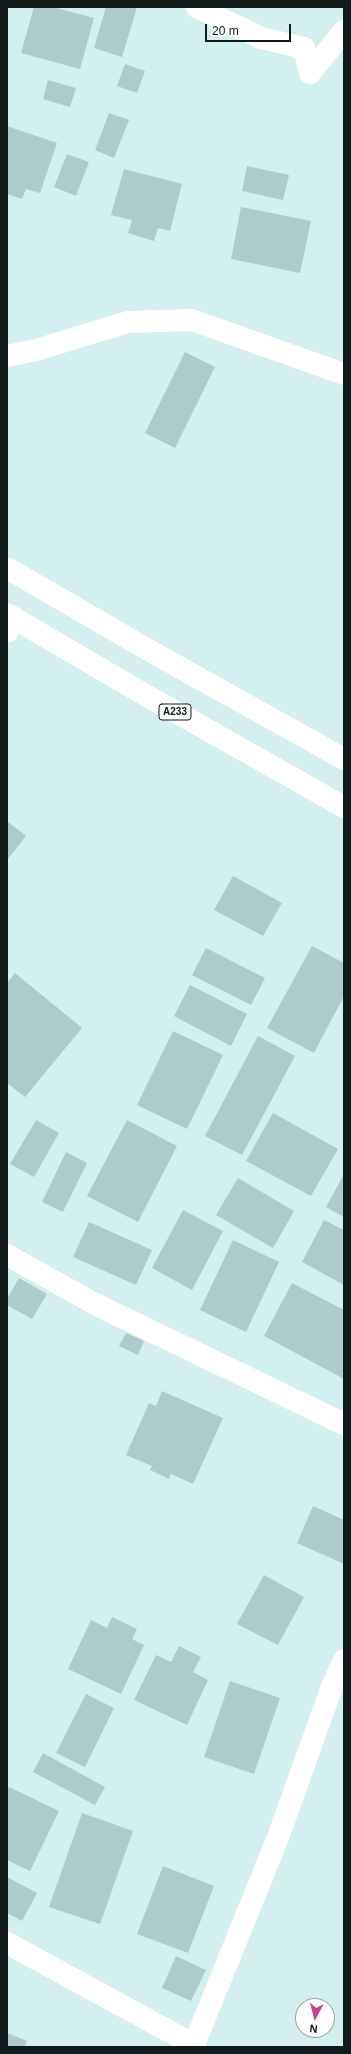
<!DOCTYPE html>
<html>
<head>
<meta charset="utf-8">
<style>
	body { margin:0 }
	#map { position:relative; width:351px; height:2054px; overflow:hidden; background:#d3efef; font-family:Helvetica,sans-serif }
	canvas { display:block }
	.frame { position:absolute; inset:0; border:8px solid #101a1a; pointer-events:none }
	.north { position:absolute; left:295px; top:1998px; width:40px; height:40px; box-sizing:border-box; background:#fff; border:1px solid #9fa3a3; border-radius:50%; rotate:187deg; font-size:11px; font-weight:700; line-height:16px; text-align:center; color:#101a1a }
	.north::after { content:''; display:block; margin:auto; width:14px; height:18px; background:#c3438e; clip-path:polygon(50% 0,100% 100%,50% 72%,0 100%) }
	.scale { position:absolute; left:205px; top:24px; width:86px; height:18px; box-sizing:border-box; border:2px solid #101a1a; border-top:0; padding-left:5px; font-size:12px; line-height:14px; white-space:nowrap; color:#101a1a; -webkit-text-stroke:3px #fff; paint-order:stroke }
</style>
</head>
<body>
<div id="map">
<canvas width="351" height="2054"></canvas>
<div class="frame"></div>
<div class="north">N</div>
<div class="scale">20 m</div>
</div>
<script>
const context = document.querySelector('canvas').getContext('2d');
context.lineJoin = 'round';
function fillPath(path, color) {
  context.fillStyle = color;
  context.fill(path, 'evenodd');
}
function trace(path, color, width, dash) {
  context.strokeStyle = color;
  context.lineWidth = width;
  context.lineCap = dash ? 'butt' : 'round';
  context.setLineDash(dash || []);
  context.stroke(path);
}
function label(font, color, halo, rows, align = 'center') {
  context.font = font + ' Helvetica,sans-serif';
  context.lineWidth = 4;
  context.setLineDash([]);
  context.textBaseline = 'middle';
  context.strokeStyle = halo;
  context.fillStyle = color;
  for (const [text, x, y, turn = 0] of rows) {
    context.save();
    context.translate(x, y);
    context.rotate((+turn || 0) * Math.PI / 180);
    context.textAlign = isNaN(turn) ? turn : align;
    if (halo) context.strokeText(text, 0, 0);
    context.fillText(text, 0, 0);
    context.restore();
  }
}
fillPath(new Path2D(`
	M 34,7 L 53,7 L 94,18 L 80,69 L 21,53 Z
	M 106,7 L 137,7 L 122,57 L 94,48 Z
	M 125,64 L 145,71 L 137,93 L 117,86 Z
	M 48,80 L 76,88 L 70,107 L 43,99 Z
	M 109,113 L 129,120 L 114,158 L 95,150 Z
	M 7,126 L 57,143 L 40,193 L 26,189 L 22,199 L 7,194 Z
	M 67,154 L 89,162 L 76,196 L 54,187 Z
	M 247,166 L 289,175 L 283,200 L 242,191 Z
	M 124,169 L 182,184 L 170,231 L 158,228 L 154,241 L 128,233 L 132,220 L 111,215 Z
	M 241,207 L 311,221 L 300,273 L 231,259 Z
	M 185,352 L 215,367 L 175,448 L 145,433 Z
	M 7,821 L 26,836 L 7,860 Z
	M 233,876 L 282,903 L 263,936 L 214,910 Z
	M 312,946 L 344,963 L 344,996 L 314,1053 L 267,1028 Z
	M 206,948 L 265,978 L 251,1005 L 192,975 Z
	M 15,973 L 82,1028 L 25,1097 L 7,1083 L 7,983 Z
	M 190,985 L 247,1014 L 231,1046 L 174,1016 Z
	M 173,1031 L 223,1055 L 187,1129 L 137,1105 Z
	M 258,1036 L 295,1056 L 242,1155 L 205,1136 Z
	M 273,1113 L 338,1149 L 311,1196 L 246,1161 Z
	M 36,1120 L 59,1133 L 34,1177 L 10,1164 Z
	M 127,1120 L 177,1146 L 138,1222 L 87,1196 Z
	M 66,1152 L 87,1163 L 63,1212 L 42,1202 Z
	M 344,1174 L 344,1217 L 326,1207 Z
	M 238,1178 L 294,1211 L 273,1248 L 216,1215 Z
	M 183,1210 L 223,1231 L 192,1290 L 152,1268 Z
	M 324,1220 L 344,1230 L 344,1285 L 302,1262 Z
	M 89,1222 L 152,1250 L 136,1285 L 73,1257 Z
	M 233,1240 L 279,1262 L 246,1332 L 200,1310 Z
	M 19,1278 L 47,1294 L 32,1319 L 7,1305 L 7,1299 Z
	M 292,1283 L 344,1310 L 344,1379 L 264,1336 Z
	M 126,1333 L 144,1341 L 138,1355 L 119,1346 Z
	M 162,1391 L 223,1418 L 193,1484 L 171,1474 L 169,1479 L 150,1470 L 152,1466 L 126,1455 L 149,1403 L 156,1406 Z
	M 313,1506 L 344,1520 L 344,1564 L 297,1543 Z
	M 264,1575 L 304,1597 L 278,1645 L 237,1624 Z
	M 112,1617 L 137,1629 L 132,1639 L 144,1645 L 121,1694 L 68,1669 L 91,1620 L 107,1628 Z
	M 179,1646 L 201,1657 L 193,1672 L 208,1680 L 187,1725 L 134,1700 L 156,1655 L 171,1662 Z
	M 230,1681 L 280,1698 L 254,1774 L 204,1757 Z
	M 86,1694 L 114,1708 L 85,1767 L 56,1753 Z
	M 43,1753 L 105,1787 L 95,1805 L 33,1772 Z
	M 9,1787 L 59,1811 L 30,1871 L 7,1860 L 7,1791 Z
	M 82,1813 L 133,1831 L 100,1924 L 49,1907 Z
	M 163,1866 L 214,1886 L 188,1953 L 137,1934 Z
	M 7,1877 L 37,1893 L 22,1921 L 7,1913 Z
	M 176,1956 L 206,1970 L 191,2001 L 162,1988 Z
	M 7,2033 L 27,2041 L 24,2047 L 7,2047 Z`), '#afcacb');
trace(new Path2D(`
	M 197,7 L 261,38 L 304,48 L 310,73
	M 310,73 L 344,31
	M 7,356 L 36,350 L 128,322 L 192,320 L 344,374
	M 7,632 L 15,618
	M 7,1255 L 95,1304 L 344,1424
	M 7,1943 L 194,2045
	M 193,2047 L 277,1840 L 333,1684 L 344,1660`), '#fff', 22);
trace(new Path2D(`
	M 7,568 L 152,652 L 344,759
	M 7,614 L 135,689 L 344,807`), '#fff', 22);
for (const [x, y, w] of [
	[175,712,32]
]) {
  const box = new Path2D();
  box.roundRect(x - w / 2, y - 8, w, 16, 3);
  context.fillStyle = '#fff';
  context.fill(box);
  trace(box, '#101a1a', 1);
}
label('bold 10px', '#101a1a', null, [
	["A233",175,712]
]);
</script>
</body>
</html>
